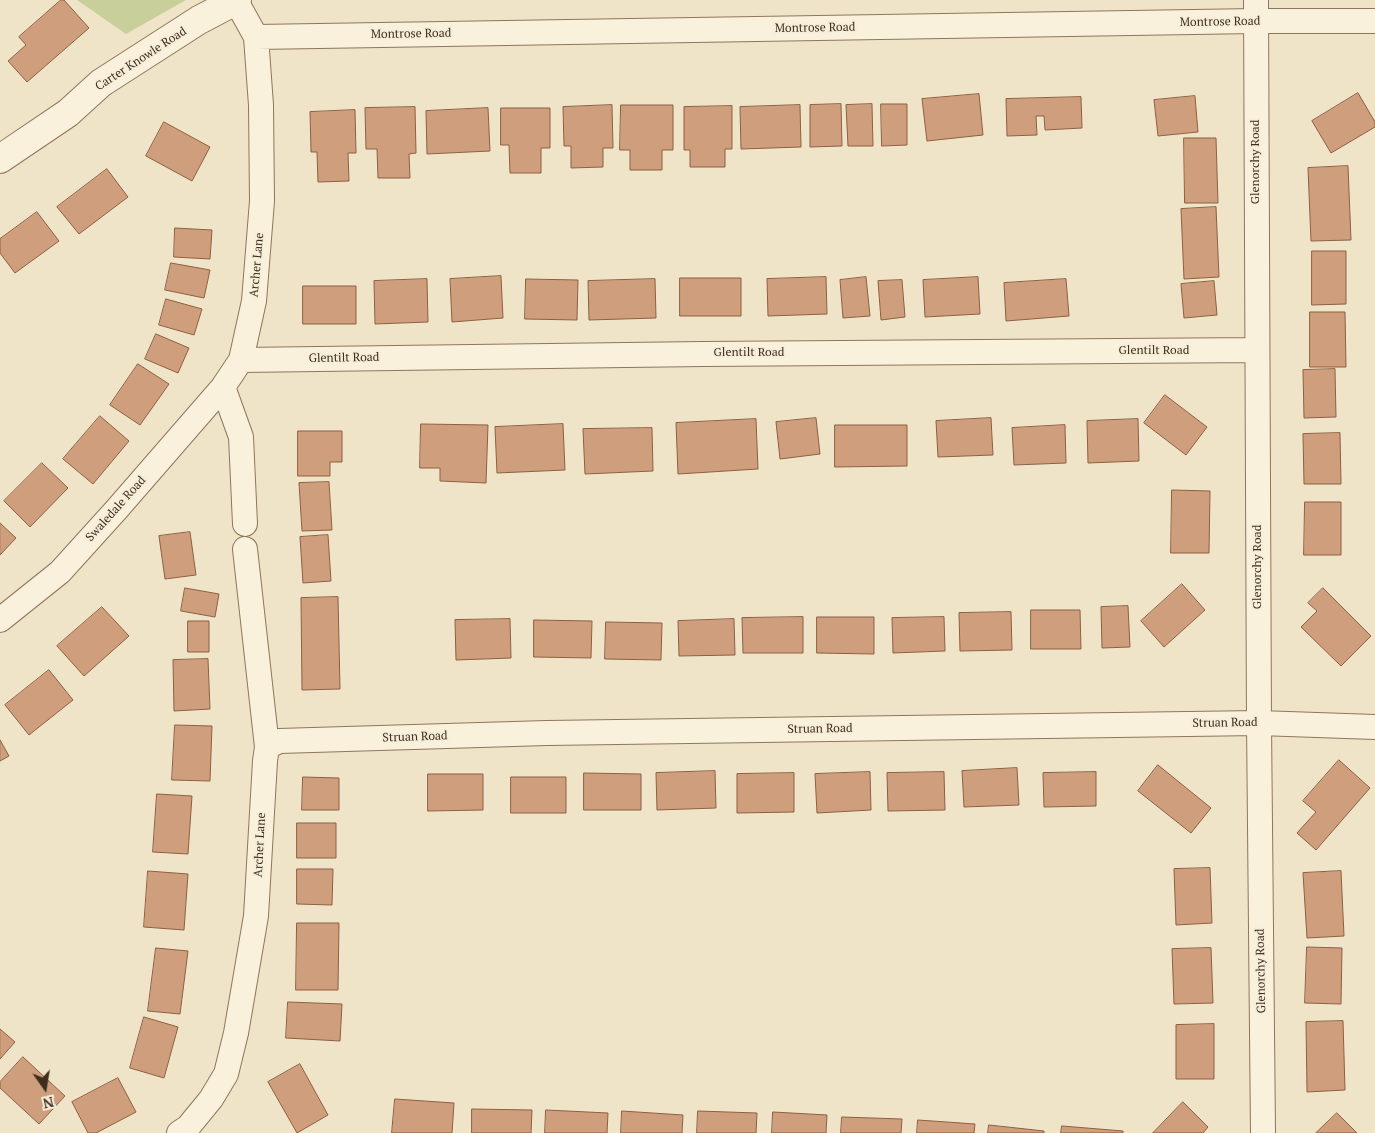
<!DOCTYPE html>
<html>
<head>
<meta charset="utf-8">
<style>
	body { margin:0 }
	#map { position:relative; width:1375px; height:1133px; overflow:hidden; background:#f0e4c8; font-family:"PT Serif",serif }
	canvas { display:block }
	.north { position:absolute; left:20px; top:1063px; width:50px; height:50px; -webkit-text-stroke:4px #f7eed8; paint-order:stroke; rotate:167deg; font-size:14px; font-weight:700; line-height:20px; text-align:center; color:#3d2e20 }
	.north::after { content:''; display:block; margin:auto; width:18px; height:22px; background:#3d2e20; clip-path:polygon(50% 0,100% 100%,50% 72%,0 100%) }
</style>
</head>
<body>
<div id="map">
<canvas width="1375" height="1133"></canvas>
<div class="north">N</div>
</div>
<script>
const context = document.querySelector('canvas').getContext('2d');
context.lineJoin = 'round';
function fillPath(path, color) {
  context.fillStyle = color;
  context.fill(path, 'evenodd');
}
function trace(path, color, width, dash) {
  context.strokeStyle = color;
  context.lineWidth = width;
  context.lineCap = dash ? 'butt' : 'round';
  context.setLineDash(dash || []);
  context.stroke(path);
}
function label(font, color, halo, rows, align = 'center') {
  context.font = font + ' "PT Serif",serif';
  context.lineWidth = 4;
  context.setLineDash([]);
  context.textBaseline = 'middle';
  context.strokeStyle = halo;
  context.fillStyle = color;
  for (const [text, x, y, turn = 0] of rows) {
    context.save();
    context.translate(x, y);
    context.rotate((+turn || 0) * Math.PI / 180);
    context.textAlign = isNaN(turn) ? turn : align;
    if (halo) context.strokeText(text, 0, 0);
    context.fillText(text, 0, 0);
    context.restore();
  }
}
fillPath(new Path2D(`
	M 77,0 L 186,0 L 126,34 Z`), '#c9cf9b');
const building = new Path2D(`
	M 61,0 L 64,0 L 89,28 L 27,82 L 8,61 L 26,45 L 19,37 Z
	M 1358,93 L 1375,122 L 1375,127 L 1331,153 L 1312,121 Z
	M 979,94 L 983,135 L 927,141 L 922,99 Z
	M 1195,96 L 1198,132 L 1158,136 L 1154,100 Z
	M 1081,97 L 1082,128 L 1045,130 L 1044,116 L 1036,116 L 1037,135 L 1007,136 L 1006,99 Z
	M 841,104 L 842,146 L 810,147 L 810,105 Z
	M 872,104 L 873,146 L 848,146 L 846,105 Z
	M 881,104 L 907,104 L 907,145 L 882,146 Z
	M 612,105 L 613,148 L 603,148 L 603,167 L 571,168 L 571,146 L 564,146 L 563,107 Z
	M 621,105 L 673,105 L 673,150 L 662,150 L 662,170 L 630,170 L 630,150 L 620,150 Z
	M 800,105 L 801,147 L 741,149 L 740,107 Z
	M 732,106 L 732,149 L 725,149 L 725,167 L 690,167 L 690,150 L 684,150 L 684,107 Z
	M 415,107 L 416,153 L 409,154 L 410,178 L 378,178 L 377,149 L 366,149 L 365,108 Z
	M 488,108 L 490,151 L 427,154 L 426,111 Z
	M 501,108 L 550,108 L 550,148 L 541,148 L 541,173 L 510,173 L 509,145 L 501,145 Z
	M 355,110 L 356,153 L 348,153 L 349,181 L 318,182 L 317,152 L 311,152 L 310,112 Z
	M 164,122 L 210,147 L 192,181 L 146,156 Z
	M 1184,138 L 1216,138 L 1218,203 L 1185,203 Z
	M 1348,166 L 1351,240 L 1311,241 L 1308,168 Z
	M 107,169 L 128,197 L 79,234 L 57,207 Z
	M 1216,207 L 1219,277 L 1184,279 L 1181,209 Z
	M 37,212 L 59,241 L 15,273 L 0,253 L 0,239 Z
	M 175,228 L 212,230 L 210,259 L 174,257 Z
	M 1312,251 L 1346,251 L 1346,304 L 1312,305 Z
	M 171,263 L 210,270 L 204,298 L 165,290 Z
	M 501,276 L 503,318 L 452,322 L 450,279 Z
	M 826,277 L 827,314 L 768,316 L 767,279 Z
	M 866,277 L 870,316 L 843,318 L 840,280 Z
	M 978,277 L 980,314 L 925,317 L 923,280 Z
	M 680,278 L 741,278 L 741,316 L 680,316 Z
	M 427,279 L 428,322 L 375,324 L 374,281 Z
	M 526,279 L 578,280 L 577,320 L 525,319 Z
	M 655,279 L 656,318 L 589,320 L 588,281 Z
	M 1066,279 L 1069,316 L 1006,321 L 1004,283 Z
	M 902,280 L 905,317 L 881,320 L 878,281 Z
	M 1214,281 L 1217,315 L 1184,318 L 1181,284 Z
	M 303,286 L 356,286 L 356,324 L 303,324 Z
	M 166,299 L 202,309 L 194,335 L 159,325 Z
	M 1310,312 L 1345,312 L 1346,367 L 1310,367 Z
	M 156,334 L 189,348 L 178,373 L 145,359 Z
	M 138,364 L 169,384 L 140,425 L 110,405 Z
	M 1335,369 L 1336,417 L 1304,418 L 1303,370 Z
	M 1165,395 L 1207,427 L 1186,455 L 1144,423 Z
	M 100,416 L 129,441 L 93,484 L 63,459 Z
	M 816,418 L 820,454 L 780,459 L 776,422 Z
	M 991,418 L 993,455 L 938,457 L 936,421 Z
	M 756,419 L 758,469 L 678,474 L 676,423 Z
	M 1138,419 L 1139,461 L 1088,463 L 1087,421 Z
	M 421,424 L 488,425 L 486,483 L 440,481 L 440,468 L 420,468 Z
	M 563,424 L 565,470 L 497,473 L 495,427 Z
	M 835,425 L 907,425 L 907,466 L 835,467 Z
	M 1065,425 L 1066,463 L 1014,465 L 1012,428 Z
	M 652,428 L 653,471 L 585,474 L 583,429 Z
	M 298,431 L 342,431 L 342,462 L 330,462 L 330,476 L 298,476 Z
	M 1340,433 L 1341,484 L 1304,484 L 1303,434 Z
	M 42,463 L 68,488 L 30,527 L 4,501 Z
	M 329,482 L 332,530 L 302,531 L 299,483 Z
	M 1172,490 L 1210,491 L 1209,553 L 1171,553 Z
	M 1305,502 L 1341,502 L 1341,555 L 1304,555 Z
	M 0,523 L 16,538 L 0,555 Z
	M 190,532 L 196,575 L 165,579 L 159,536 Z
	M 328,535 L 331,581 L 303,583 L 300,537 Z
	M 1182,584 L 1205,610 L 1164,647 L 1141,621 Z
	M 185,588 L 219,594 L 215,617 L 181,611 Z
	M 1323,588 L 1371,636 L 1341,666 L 1301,627 L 1317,611 L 1308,603 Z
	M 338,597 L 340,689 L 302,690 L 301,598 Z
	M 1128,606 L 1130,647 L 1102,648 L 1101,607 Z
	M 102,607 L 129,636 L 84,676 L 57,646 Z
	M 1031,610 L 1080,610 L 1081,649 L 1031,649 Z
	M 1011,612 L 1012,650 L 960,651 L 959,613 Z
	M 803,617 L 803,653 L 743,653 L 742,618 Z
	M 817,617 L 874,617 L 874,654 L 817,653 Z
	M 944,617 L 945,651 L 893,653 L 892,618 Z
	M 510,619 L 511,658 L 456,660 L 455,620 Z
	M 734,619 L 735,655 L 679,656 L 678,621 Z
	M 534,620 L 592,621 L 591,658 L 534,657 Z
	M 188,621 L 209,621 L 209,652 L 188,652 Z
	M 606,622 L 662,623 L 661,660 L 605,659 Z
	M 208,659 L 210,709 L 174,711 L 173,660 Z
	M 49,670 L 73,700 L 29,735 L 5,705 Z
	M 175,725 L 212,726 L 210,781 L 172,780 Z
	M 0,740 L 9,756 L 0,761 Z
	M 1339,760 L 1370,788 L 1316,850 L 1297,833 L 1316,812 L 1303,801 Z
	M 1158,765 L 1211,808 L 1191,833 L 1138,791 Z
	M 1017,768 L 1019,805 L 964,807 L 962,771 Z
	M 715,771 L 716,808 L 657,810 L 656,773 Z
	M 870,772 L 871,810 L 817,813 L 815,774 Z
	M 944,772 L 945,810 L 888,811 L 887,773 Z
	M 1096,772 L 1096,806 L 1044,807 L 1043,773 Z
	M 584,773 L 641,774 L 641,810 L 584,810 Z
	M 794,773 L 794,812 L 737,813 L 737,774 Z
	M 428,774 L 483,774 L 483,810 L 428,811 Z
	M 303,777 L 339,778 L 339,810 L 302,810 Z
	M 511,777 L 566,777 L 566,813 L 511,813 Z
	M 157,794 L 192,796 L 188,854 L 153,852 Z
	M 297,823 L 336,823 L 336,858 L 297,858 Z
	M 1210,868 L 1212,923 L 1176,925 L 1174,869 Z
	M 297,869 L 333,869 L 332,905 L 297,904 Z
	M 148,871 L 188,874 L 184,930 L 144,927 Z
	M 1341,871 L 1344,936 L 1307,938 L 1303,873 Z
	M 297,923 L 339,923 L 338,990 L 296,990 Z
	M 1307,947 L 1342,948 L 1341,1004 L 1305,1003 Z
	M 156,948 L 188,951 L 180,1014 L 148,1011 Z
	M 1211,948 L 1213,1003 L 1174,1004 L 1172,949 Z
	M 288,1002 L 342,1004 L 340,1041 L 286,1038 Z
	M 144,1017 L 178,1027 L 164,1078 L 130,1068 Z
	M 1343,1021 L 1345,1090 L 1307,1092 L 1306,1022 Z
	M 1214,1024 L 1214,1079 L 1176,1079 L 1176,1025 Z
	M 0,1029 L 15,1042 L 0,1059 Z
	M 23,1057 L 65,1096 L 39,1124 L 0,1088 L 0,1082 Z
	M 300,1064 L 328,1115 L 297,1133 L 268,1082 Z
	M 118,1078 L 136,1112 L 96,1133 L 88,1133 L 72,1102 Z
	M 395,1099 L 454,1103 L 452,1133 L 392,1133 Z
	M 1183,1102 L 1208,1127 L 1203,1133 L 1153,1133 Z
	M 472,1109 L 532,1110 L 531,1133 L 472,1133 Z
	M 546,1110 L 608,1113 L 607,1133 L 545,1133 Z
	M 622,1111 L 683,1115 L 682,1133 L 621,1133 Z
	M 698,1111 L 757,1113 L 756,1133 L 697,1133 Z
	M 773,1112 L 827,1115 L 826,1133 L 772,1133 Z
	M 1337,1113 L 1357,1133 L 1316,1133 Z
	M 842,1117 L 902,1119 L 901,1133 L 841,1133 Z
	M 918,1120 L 975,1124 L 974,1133 L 917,1133 Z
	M 989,1125 L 1044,1131 L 1044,1133 L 988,1133 Z
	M 1062,1126 L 1123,1131 L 1123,1133 L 1061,1133 Z`);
fillPath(building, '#cf9f7d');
trace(building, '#8d5f41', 1);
const minor = new Path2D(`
	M 1256,0 L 1259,723 L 1263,1133
	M 256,37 L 1256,21 L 1375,21
	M 241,360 L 703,354 L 1257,350
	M 223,387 L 241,437 L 245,524
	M 0,620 L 60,572 L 117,509 L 223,387 L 241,360 L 254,301 L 262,201 L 261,105 L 256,37 L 236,1
	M 267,747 L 279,741 L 547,733 L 1259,723 L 1375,727
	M 179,1133 L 188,1127 L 211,1099 L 226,1074 L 236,1033 L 256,916 L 265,761 L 267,747 L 245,549`);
const tertiary = new Path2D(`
	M 0,159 L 68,113 L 101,83 L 199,20 L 237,0`);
trace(minor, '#8d765c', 26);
trace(tertiary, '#8d765c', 30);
trace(minor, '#faf1dc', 24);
trace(tertiary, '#faf1dc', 28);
label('12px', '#3d2e20', '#f7eed8', [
	["Montrose Road",1220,22,-1],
	["Montrose Road",815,28,-1],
	["Montrose Road",411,34,-1],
	["Carter Knowle Road",141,59,-33],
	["Glenorchy Road",1256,162,-90],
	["Archer Lane",257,265,-85],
	["Glentilt Road",1154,351],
	["Glentilt Road",749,353],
	["Glentilt Road",344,358,-1],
	["Swaledale Road",116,509,-48],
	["Glenorchy Road",1258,567,-90],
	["Struan Road",1225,723,-1],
	["Struan Road",820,729,-1],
	["Struan Road",415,737,-2],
	["Archer Lane",260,845,-87],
	["Glenorchy Road",1261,971,-91]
]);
</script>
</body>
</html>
